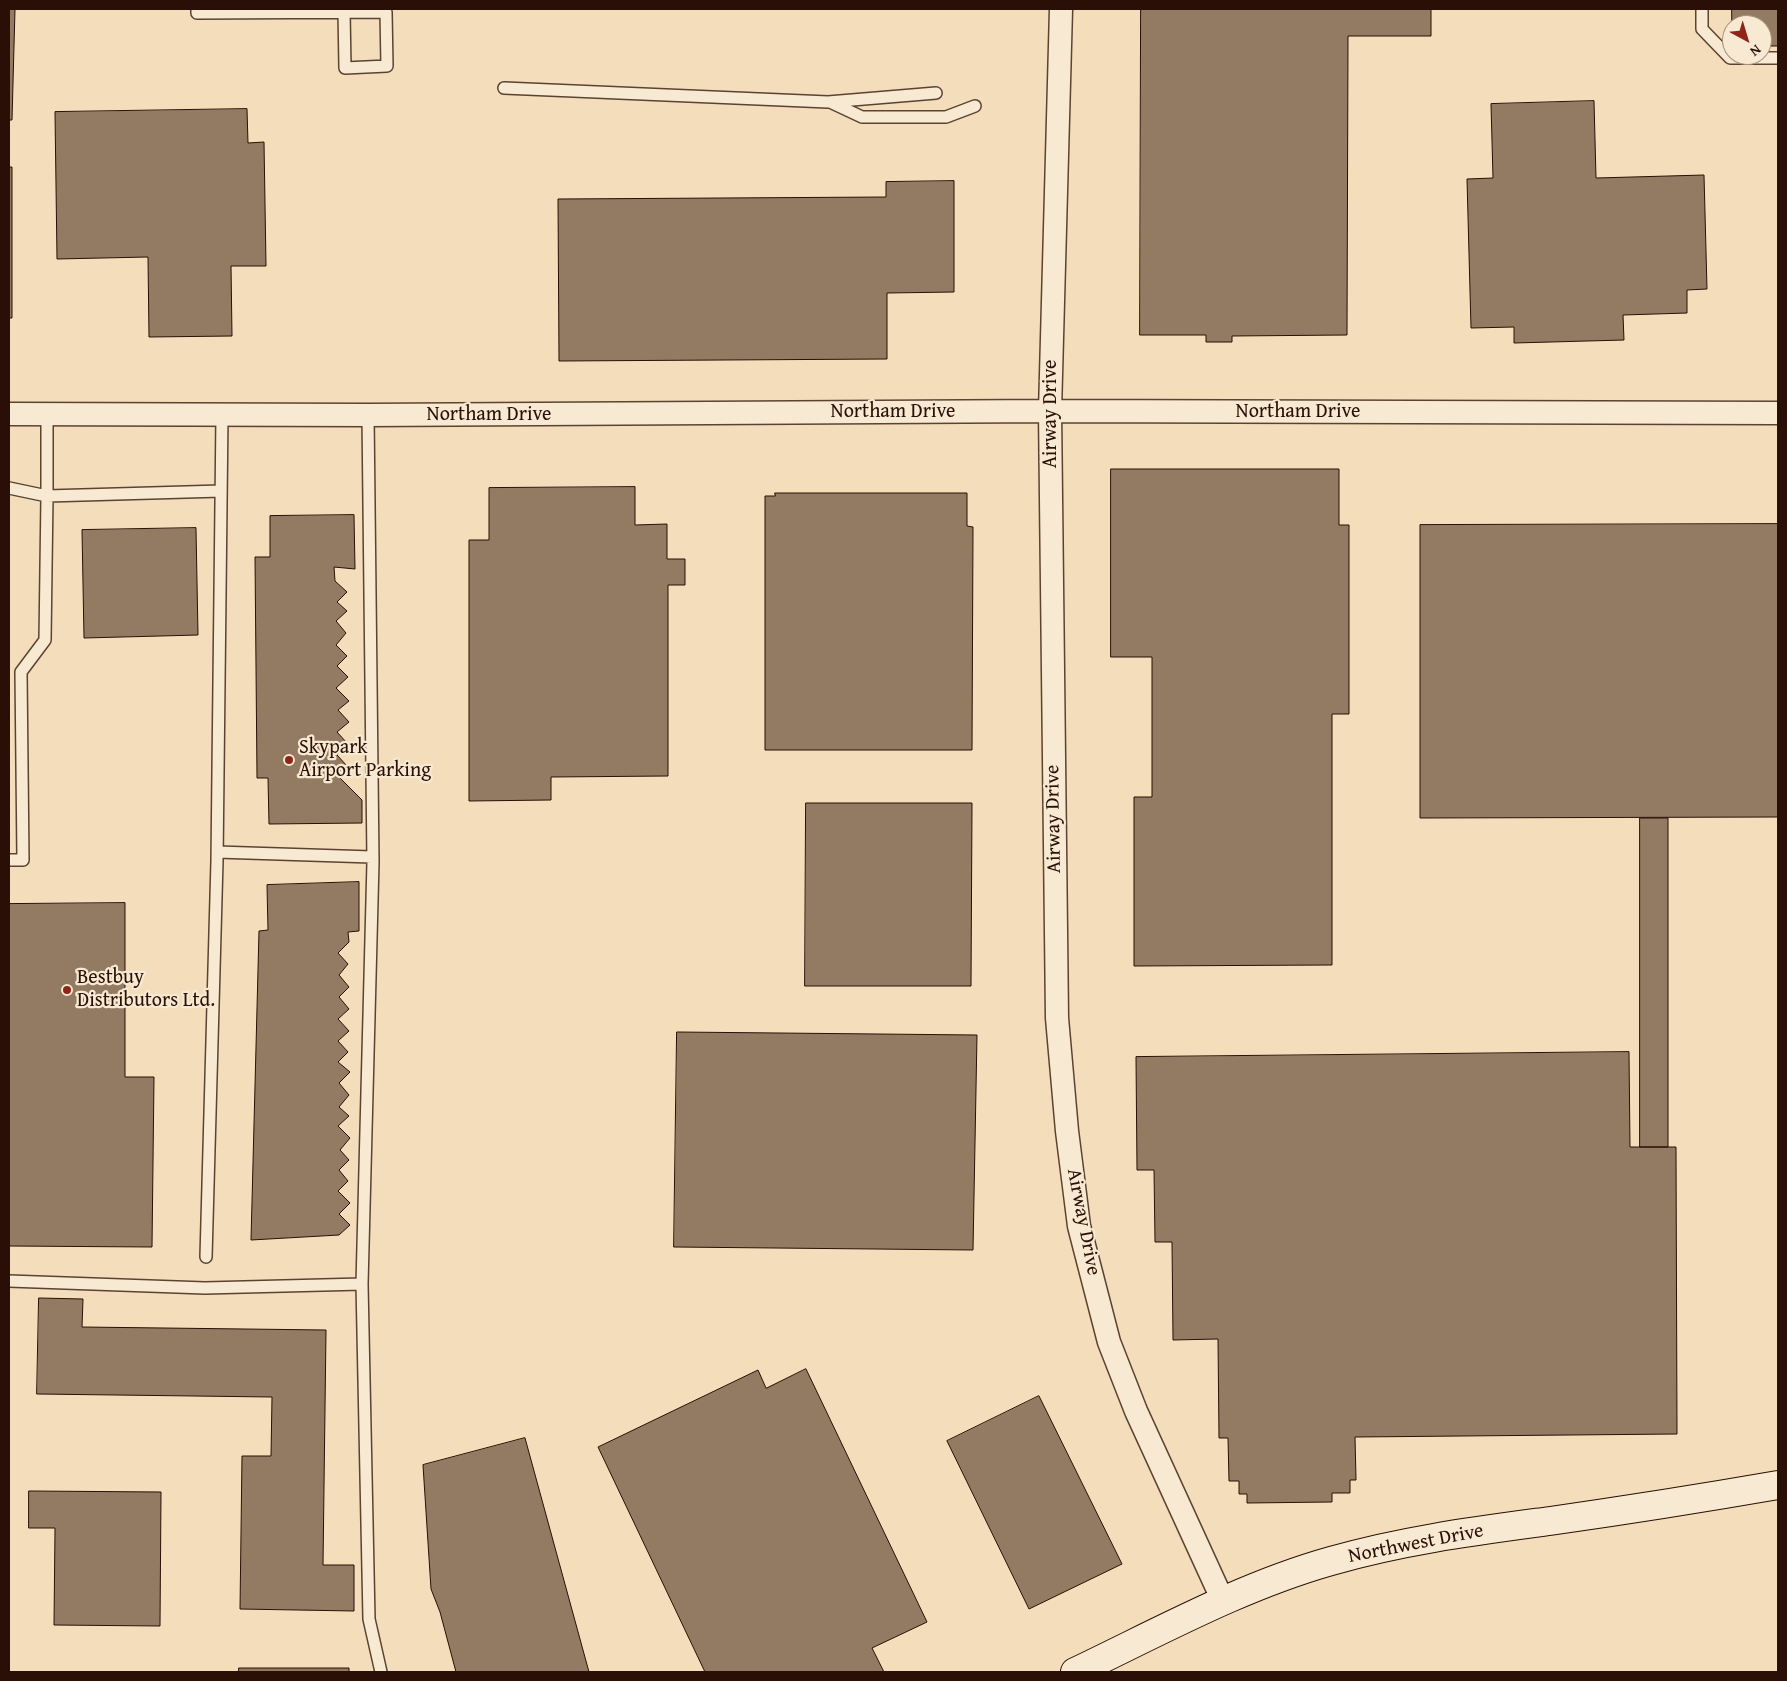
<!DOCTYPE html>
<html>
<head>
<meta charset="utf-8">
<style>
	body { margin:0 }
	#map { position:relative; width:1787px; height:1681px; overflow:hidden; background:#f3ddba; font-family:"Gentium Book Plus",serif }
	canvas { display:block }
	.frame { position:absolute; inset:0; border:10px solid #290f05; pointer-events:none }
	.north { position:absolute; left:1722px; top:15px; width:50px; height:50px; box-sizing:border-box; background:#f7e9d2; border:1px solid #a59280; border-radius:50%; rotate:141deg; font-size:14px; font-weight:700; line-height:20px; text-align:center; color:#290f05 }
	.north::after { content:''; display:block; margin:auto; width:18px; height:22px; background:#8f2418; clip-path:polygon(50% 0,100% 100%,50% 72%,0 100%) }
</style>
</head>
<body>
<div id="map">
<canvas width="1787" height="1681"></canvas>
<div class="frame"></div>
<div class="north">N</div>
</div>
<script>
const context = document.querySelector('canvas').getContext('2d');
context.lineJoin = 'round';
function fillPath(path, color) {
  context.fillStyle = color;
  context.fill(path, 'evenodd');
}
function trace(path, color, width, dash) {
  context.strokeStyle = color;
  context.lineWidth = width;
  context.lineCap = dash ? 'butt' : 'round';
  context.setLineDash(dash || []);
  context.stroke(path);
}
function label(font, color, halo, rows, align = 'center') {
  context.font = font + ' "Gentium Book Plus",serif';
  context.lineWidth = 4.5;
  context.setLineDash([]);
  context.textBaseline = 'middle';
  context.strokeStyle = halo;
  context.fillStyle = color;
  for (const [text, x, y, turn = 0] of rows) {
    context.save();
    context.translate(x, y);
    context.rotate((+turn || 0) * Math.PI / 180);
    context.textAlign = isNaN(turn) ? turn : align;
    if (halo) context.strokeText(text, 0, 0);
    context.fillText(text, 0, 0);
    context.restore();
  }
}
const building = new Path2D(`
	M 9,9 L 15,9 L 12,120 L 9,120 Z
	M 1141,9 L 1431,9 L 1431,36 L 1348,36 L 1347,335 L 1232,336 L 1232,342 L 1206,342 L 1206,335 L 1140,335 Z
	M 1732,9 L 1778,9 L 1778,46 L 1762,46 L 1762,25 L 1732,25 L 1732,47 Z
	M 1594,101 L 1596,178 L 1704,175 L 1707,289 L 1687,290 L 1687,313 L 1623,315 L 1624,340 L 1514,343 L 1514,327 L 1471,328 L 1467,179 L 1493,178 L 1491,104 Z
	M 247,109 L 248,143 L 264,142 L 266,266 L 231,266 L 232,336 L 149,337 L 148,257 L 57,259 L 55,112 Z
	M 9,167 L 12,167 L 12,318 L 9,318 Z
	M 954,181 L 954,292 L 887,293 L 887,359 L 559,361 L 558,199 L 886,197 L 886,182 Z
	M 1111,469 L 1339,469 L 1339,525 L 1349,525 L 1349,714 L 1332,714 L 1332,965 L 1134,966 L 1134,797 L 1152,797 L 1152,657 L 1111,657 Z
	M 635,487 L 635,525 L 667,524 L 667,559 L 685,559 L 685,585 L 668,585 L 668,776 L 551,777 L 551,800 L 469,801 L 469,540 L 489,540 L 489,488 Z
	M 775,493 L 967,493 L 967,526 L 973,527 L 972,750 L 765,750 L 765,496 L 775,496 Z
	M 354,515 L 355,569 L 334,567 L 335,581 L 347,592 L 337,602 L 347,611 L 336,621 L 346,633 L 336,645 L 347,656 L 337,666 L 348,677 L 336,688 L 349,701 L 338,710 L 349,722 L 337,732 L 347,743 L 337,755 L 347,766 L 336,774 L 362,800 L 362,823 L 269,824 L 268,778 L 257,778 L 255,557 L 270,557 L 270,516 Z
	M 1778,524 L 1778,817 L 1420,818 L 1420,525 Z
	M 196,528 L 198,635 L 84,638 L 82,530 Z
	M 806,803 L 972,803 L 971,986 L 805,986 Z
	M 1640,818 L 1668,818 L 1668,1147 L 1640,1147 Z
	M 359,882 L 359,931 L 348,932 L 349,942 L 338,953 L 348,964 L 339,975 L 349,987 L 339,997 L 349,1009 L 338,1019 L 349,1031 L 338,1041 L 348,1052 L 338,1062 L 350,1072 L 339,1083 L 349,1095 L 339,1107 L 349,1116 L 338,1126 L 350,1138 L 340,1150 L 349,1160 L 339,1170 L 348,1181 L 338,1191 L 350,1203 L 339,1214 L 350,1225 L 339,1235 L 251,1240 L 259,931 L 268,930 L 267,885 Z
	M 125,903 L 125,1077 L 154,1077 L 152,1247 L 9,1246 L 9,904 Z
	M 677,1032 L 977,1035 L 973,1250 L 674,1247 Z
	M 1629,1052 L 1630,1147 L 1676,1147 L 1677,1434 L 1355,1437 L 1356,1480 L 1350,1480 L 1350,1493 L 1332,1493 L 1332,1502 L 1247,1503 L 1247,1494 L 1239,1494 L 1239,1481 L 1229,1481 L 1228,1438 L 1219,1438 L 1218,1339 L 1173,1340 L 1172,1242 L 1155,1242 L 1154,1170 L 1137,1170 L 1136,1057 Z
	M 39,1298 L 83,1299 L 82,1327 L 326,1330 L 323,1565 L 354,1565 L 354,1611 L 240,1609 L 242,1456 L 271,1456 L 272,1397 L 37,1394 Z
	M 806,1369 L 927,1622 L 872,1648 L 884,1672 L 705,1672 L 598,1447 L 758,1370 L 766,1388 Z
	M 1039,1396 L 1122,1564 L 1029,1609 L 947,1441 Z
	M 525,1438 L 589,1672 L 456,1672 L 440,1612 L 431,1589 L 423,1465 Z
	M 29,1491 L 161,1492 L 160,1626 L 54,1625 L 55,1528 L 29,1528 Z
	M 239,1668 L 349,1668 L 349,1672 L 239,1672 Z`);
fillPath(building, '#927a63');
trace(building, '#290f05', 1);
const lane = new Path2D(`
	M 197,9 L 197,13 L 386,12 L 387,66 L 345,68 L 344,11
	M 1702,9 L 1702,29 L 1730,58 L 1778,58
	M 504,88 L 828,102 L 936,93
	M 830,102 L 862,117 L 946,117 L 975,106
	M 9,488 L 47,496 L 221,491
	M 217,852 L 372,857
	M 9,860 L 23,860 L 21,672 L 45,640 L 47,496 L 47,414
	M 206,1257 L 217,861 L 222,415
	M 9,1281 L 205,1288 L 362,1284 L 369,1619 L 381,1672
	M 362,1284 L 373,862 L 368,415`);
const street = new Path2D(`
	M 1061,9 L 1050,411 L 1057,1018 L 1067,1131 L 1079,1226 L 1109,1342 L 1136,1411 L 1223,1601
	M 9,414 L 368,415 L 1050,411 L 1778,413`);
const secondary = new Path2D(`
	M 1075,1672 C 1159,1632 1242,1586 1331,1561 C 1404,1540 1476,1531 1550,1521 C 1627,1510 1703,1498 1778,1485`);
trace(lane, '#5c4232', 14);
trace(street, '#5c4232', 25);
trace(secondary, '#290f05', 30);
trace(lane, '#f7e9d2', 11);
trace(street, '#f7e9d2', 22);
trace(secondary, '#f7e9d2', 28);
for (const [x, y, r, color] of [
	[289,760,5,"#8f2418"],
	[67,990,5,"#8f2418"]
]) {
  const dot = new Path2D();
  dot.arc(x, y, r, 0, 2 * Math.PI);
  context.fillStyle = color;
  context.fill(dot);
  trace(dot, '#f7e9d2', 2);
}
label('20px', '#290f05', '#f7e9d2', [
	["Northam Drive",893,412],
	["Northam Drive",1298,412],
	["Airway Drive",1051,414,-90],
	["Northam Drive",489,415],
	["Airway Drive",1054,819,-91],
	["Airway Drive",1083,1222,79],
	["Northwest Drive",1416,1544,-11]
]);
label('20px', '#290f05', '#f7e9d2', [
	["Skypark",299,748],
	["Airport Parking",299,771],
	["Bestbuy",77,978],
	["Distributors Ltd.",77,1001]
], 'left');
</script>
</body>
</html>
